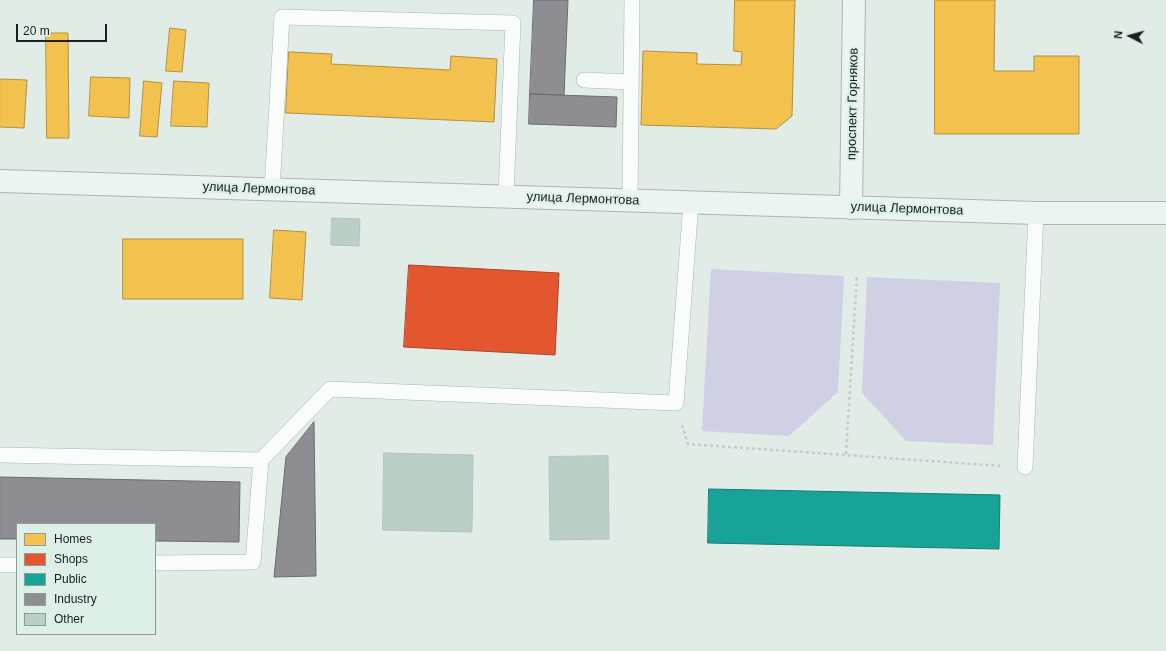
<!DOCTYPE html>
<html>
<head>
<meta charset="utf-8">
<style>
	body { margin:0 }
	#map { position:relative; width:1166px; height:651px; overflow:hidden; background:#e1ece7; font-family:Helvetica,sans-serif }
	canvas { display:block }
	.legend { position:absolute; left:16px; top:523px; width:140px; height:112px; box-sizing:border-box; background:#ddf0e7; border:1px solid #8f9d96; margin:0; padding:5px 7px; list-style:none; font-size:12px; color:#19201d }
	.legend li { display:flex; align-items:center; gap:8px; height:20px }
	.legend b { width:20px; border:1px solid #8f9d96 }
	.north { position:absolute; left:1110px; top:16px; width:40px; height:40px; -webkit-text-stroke:3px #ddf0e7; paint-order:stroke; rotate:276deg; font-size:11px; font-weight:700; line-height:16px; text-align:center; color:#19201d }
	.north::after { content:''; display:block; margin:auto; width:14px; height:18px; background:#19201d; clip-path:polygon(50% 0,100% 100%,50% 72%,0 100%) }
	.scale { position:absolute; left:16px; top:24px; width:91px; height:18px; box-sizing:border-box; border:2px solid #19201d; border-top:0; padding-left:5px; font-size:12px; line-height:14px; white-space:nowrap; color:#19201d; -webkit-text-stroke:3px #ddf0e7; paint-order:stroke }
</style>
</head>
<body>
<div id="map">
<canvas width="1166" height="651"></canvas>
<ul class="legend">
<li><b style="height:11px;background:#f2c14e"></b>Homes</li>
<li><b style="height:11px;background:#e4572e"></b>Shops</li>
<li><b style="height:11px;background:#17a398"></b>Public</li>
<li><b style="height:11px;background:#8d8d92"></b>Industry</li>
<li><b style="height:11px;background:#bacfc6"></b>Other</li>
</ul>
<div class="north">N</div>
<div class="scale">20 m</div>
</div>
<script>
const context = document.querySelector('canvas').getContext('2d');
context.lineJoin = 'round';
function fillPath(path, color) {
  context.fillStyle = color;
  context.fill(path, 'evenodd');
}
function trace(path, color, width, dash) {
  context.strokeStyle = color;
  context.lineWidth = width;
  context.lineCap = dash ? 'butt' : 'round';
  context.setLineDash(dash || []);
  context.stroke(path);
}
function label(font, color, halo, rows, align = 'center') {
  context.font = font + ' Helvetica,sans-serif';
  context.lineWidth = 4;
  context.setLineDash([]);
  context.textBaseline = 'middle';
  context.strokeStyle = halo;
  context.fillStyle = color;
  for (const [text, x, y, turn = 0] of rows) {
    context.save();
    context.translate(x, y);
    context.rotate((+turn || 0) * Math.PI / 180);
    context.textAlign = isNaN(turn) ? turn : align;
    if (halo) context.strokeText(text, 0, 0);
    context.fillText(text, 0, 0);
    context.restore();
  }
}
fillPath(new Path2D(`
	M 711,269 L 844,276 L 838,392 L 789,436 L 702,431 Z
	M 867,277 L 1000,283 L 993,445 L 906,441 L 862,393 Z`), '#d0d0e5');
const homes = new Path2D(`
	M 735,0 L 795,0 L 792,116 L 776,129 L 641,125 L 643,51 L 697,53 L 697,64 L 741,65 L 742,52 L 734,51 Z
	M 935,0 L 995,0 L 994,71 L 1034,71 L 1034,56 L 1079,56 L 1079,134 L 935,134 Z
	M 170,28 L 186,30 L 182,72 L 166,71 Z
	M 46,33 L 68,33 L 69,138 L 47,138 Z
	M 289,52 L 332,54 L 331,64 L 450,70 L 451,56 L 497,59 L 494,122 L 286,113 Z
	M 91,77 L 130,78 L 129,118 L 89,116 Z
	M 0,79 L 27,80 L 24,128 L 0,127 Z
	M 144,81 L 162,83 L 157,137 L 140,136 Z
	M 174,81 L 209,83 L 207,127 L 171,126 Z
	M 274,230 L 306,232 L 302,300 L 270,298 Z
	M 123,239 L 243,239 L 243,299 L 123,299 Z`);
fillPath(homes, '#f2c14e');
trace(homes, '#b1913f', 1);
const shops = new Path2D(`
	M 409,265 L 559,273 L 555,355 L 404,347 Z`);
fillPath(shops, '#e4572e');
trace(shops, '#a74629', 1);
const public = new Path2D(`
	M 709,489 L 1000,495 L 999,549 L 708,543 Z`);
fillPath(public, '#17a398');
trace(public, '#187c73', 1);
const industry = new Path2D(`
	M 534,0 L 568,0 L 564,95 L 530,94 Z
	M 530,94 L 617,97 L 616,127 L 529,124 Z
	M 314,422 L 316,576 L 274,577 L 286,457 Z
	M 0,477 L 240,482 L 239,542 L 155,541 L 155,524 L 17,524 L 17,539 L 0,539 Z`);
fillPath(industry, '#8d8d92');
trace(industry, '#6a6c6f', 1);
const building = new Path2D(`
	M 332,218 L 360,219 L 359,246 L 331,245 Z
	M 384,453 L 473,455 L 472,532 L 383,530 Z
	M 608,456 L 609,539 L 550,540 L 549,457 Z`);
fillPath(building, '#bacfc6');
trace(building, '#b8c1bd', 1);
const lane = new Path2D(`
	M 584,80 L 631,82
	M 272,189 L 282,17 L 513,23 L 506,196
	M 630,200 L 632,0
	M 0,455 L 261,460 L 330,389 L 676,403 L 691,202
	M 1025,467 L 1036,213
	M 155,563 L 253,562 L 261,460
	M 0,565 L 17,565`);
const secondary = new Path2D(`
	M 0,181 L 1036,213 L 1166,213
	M 851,208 L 854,0`);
trace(lane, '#adb5b1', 16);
trace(secondary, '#adb5b1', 24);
trace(new Path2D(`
	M 682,425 L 688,444 L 1002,466
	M 846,454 L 857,274`), '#c7cac9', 2.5, [3, 3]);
trace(lane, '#fafcfb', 15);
trace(secondary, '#ecf4f1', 22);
label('13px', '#19201d', '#ddf0e7', [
	["проспект Горняков",853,104,-89],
	["улица Лермонтова",259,189,2],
	["улица Лермонтова",583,199,2],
	["улица Лермонтова",907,209,2]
]);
</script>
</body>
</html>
